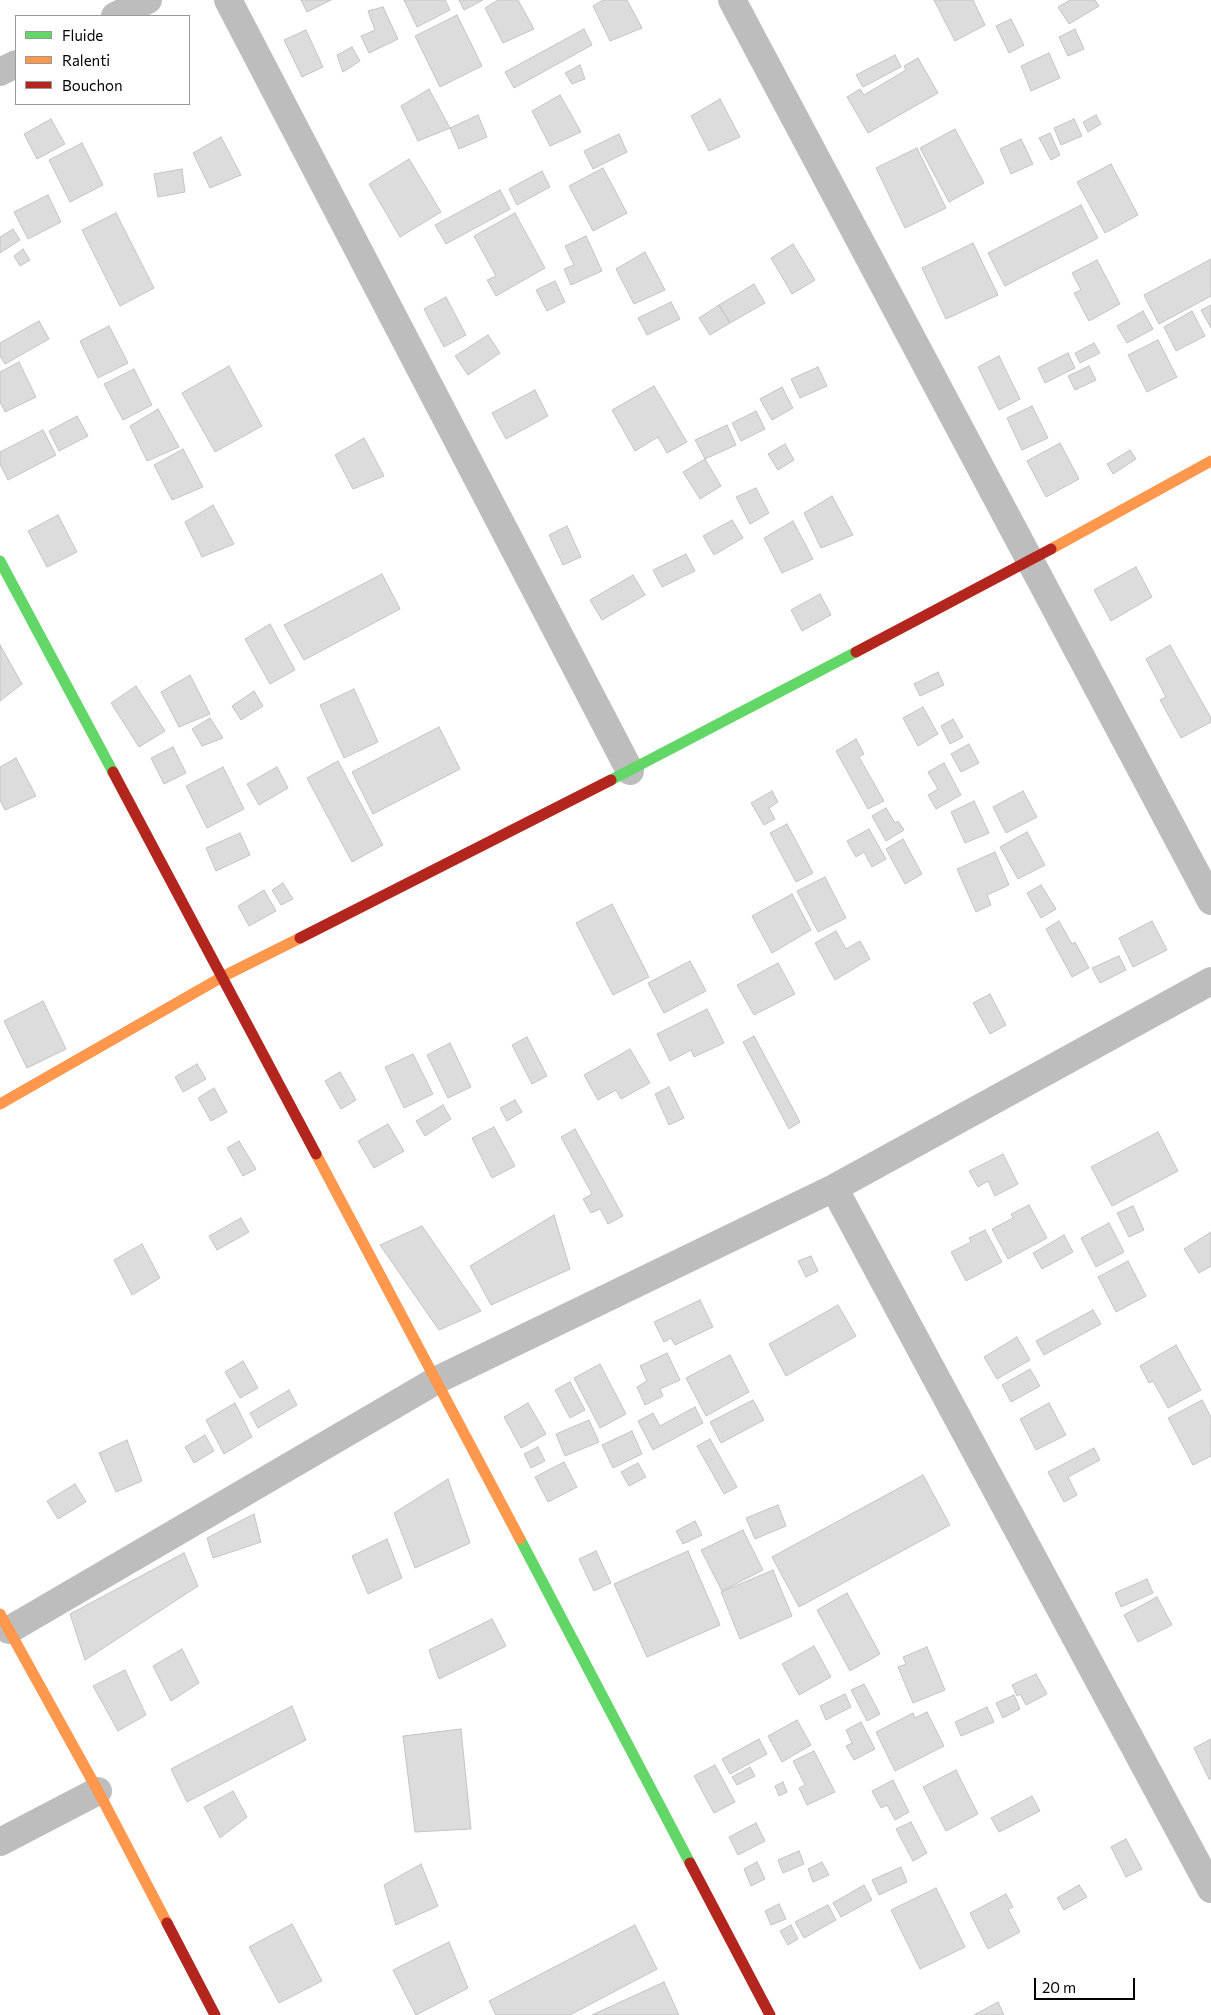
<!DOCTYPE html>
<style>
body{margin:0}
#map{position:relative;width:1211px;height:2015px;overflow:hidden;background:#fff;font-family:Commissioner,sans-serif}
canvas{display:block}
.legend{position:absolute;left:15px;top:15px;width:175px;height:90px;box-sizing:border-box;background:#fff;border:1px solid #999;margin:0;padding:6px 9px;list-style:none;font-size:15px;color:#000}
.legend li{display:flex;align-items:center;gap:10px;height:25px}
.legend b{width:25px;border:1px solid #999}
.scale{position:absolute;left:1034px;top:1978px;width:101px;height:22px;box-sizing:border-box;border:2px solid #000;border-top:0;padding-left:6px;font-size:15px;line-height:18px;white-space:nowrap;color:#000;-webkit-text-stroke:4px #fff;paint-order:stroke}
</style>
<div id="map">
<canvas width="1211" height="2015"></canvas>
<ul class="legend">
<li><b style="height:6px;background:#63d668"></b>Fluide</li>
<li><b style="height:6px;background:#ff974d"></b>Ralenti</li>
<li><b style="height:6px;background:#b3261e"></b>Bouchon</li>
</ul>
<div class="scale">20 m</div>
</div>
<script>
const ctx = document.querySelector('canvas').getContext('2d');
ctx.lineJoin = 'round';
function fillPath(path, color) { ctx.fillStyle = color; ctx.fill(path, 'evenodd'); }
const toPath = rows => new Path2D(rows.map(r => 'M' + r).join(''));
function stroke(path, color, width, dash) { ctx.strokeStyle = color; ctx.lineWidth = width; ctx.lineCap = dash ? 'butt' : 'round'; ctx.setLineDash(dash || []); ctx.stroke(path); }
const building = toPath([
 [301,0,331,0,307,12,301,0],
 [404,0,445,0,450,10,417,27,404,0],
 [459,0,483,0,464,10,459,0],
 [498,0,518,0,534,29,503,43,485,8,498,0],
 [603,0,627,0,642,28,610,41,593,6,603,0],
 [934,0,973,0,985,25,955,41,934,0],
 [1070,0,1095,0,1099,6,1069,24,1058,7,1070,0],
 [383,7,398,39,369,53,361,36,375,30,368,11,383,7],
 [457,15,482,66,440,87,415,36,457,15],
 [1011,19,1024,45,1009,53,996,26,1011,19],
 [584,29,592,45,514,88,505,72,584,29],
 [1075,29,1084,49,1068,56,1059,37,1075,29],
 [306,30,323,67,302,77,284,40,306,30],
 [352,47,360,61,343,72,337,55,352,47],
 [1049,53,1060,78,1031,91,1021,66,1049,53],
 [895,55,901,67,863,87,856,75,895,55],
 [918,58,938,93,868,133,847,97,860,89,864,95,906,70,904,66,918,58],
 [580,65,585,79,572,84,565,73,580,65],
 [429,89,450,128,418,141,401,106,429,89],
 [560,95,581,132,550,146,532,111,560,95],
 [720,99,740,137,709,151,691,116,720,99],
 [478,115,487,137,459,149,450,128,478,115],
 [1096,115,1101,124,1088,132,1083,122,1096,115],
 [51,119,65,144,37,159,24,134,51,119],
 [1074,119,1082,136,1061,145,1054,128,1074,119],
 [955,129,984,183,949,202,920,148,955,129],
 [1050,133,1060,155,1051,160,1039,138,1050,133],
 [619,134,627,152,593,169,584,151,619,134],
 [221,137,241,175,210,188,193,153,221,137],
 [1021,139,1033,164,1011,174,1000,149,1021,139],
 [82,143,103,185,70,202,49,160,82,143],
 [917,148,946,208,905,228,876,168,917,148],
 [409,159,441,212,400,237,369,184,409,159],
 [1111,164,1138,215,1105,233,1077,182,1111,164],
 [603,168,627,213,593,231,569,186,603,168],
 [182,169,185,192,158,197,154,174,182,169],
 [542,171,550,187,517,205,509,189,542,171],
 [500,190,510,209,446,244,435,225,500,190],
 [48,195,61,222,28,239,14,212,48,195],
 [1081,205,1098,238,1005,286,988,253,1081,205],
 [116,213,154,288,120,306,82,230,116,213],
 [515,213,545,268,496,296,487,280,496,276,474,236,515,213],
 [13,229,20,240,0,253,0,237,13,229],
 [586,236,602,271,571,285,564,269,574,265,565,246,586,236],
 [973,243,998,295,946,319,922,268,973,243],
 [793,244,815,280,792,294,771,258,793,244],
 [23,249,30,260,20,266,14,256,23,249],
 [645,252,665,290,634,304,616,269,645,252],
 [1211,259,1211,296,1159,324,1144,295,1211,259],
 [1097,260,1120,304,1089,321,1074,293,1081,290,1072,273,1097,260],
 [555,281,565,302,547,311,536,290,555,281],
 [754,284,765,303,730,323,719,305,754,284],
 [446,297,466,335,444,347,424,309,446,297],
 [671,302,680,319,647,335,638,318,671,302],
 [719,305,730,323,710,335,699,318,719,305],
 [1211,305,1211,328,1201,310,1211,305],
 [1143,311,1153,329,1127,343,1117,326,1143,311],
 [1192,311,1205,336,1176,351,1164,327,1192,311],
 [39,321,49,339,5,364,0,356,0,343,39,321],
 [109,326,128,363,98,378,80,341,109,326],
 [488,335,500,353,468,375,455,356,488,335],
 [1158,340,1177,377,1147,392,1128,355,1158,340],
 [1094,343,1100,353,1080,363,1075,353,1094,343],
 [1068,353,1075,368,1045,383,1038,368,1068,353],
 [999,356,1020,399,999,410,978,367,999,356],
 [19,362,36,397,5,412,0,402,0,372,19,362],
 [229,366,262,426,215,452,182,393,229,366],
 [1089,366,1096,380,1075,390,1068,376,1089,366],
 [818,367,827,386,800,398,791,379,818,367],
 [134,369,152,405,123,420,104,384,134,369],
 [654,386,687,442,667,453,658,437,635,451,612,410,654,386],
 [782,387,793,408,772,420,760,399,782,387],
 [535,390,548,416,506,439,492,413,535,390],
 [1032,406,1048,438,1022,450,1007,418,1032,406],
 [158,409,179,447,147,461,130,426,158,409],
 [756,411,765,429,741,441,732,423,756,411],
 [77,416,88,436,59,451,49,431,77,416],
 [727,425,736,445,705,459,695,440,727,425],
 [43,430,56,455,8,480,0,464,0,452,43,430],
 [364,438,384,476,353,489,335,455,364,438],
 [1060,443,1079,479,1046,497,1027,461,1060,443],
 [785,444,794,460,778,470,768,454,785,444],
 [183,449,203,487,172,500,154,465,183,449],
 [1130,450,1136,459,1113,474,1107,464,1130,450],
 [705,459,721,486,700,499,683,472,705,459],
 [756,488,769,513,750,524,736,497,756,488],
 [832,496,853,535,821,548,804,513,832,496],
 [213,505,234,544,202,557,185,522,213,505],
 [58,515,77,552,47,567,28,531,58,515],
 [732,520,743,538,714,555,703,536,732,520],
 [793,521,813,559,782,573,764,538,793,521],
 [567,526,581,557,563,565,549,535,567,526],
 [686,554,695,571,662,587,653,570,686,554],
 [1136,567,1152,597,1111,621,1094,590,1136,567],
 [382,574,400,609,304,660,284,625,382,574],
 [633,575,645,595,602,620,590,600,633,575],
 [820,594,831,615,802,631,791,610,820,594],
 [270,624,295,670,270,684,245,639,270,624],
 [0,645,22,684,0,701,0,645],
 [1170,645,1211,718,1211,722,1181,738,1160,700,1166,697,1146,659,1170,645],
 [938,672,944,685,920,696,914,684,938,672],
 [190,675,210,714,179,727,161,692,190,675],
 [136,686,165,731,139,747,111,703,136,686],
 [354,689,378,742,344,758,320,705,354,689],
 [254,691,263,706,241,720,232,706,254,691],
 [923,707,938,734,918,746,903,718,923,707],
 [210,718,223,738,202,746,192,729,210,718],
 [953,719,963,737,950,744,941,726,953,719],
 [439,727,460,769,373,814,352,772,439,727],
 [856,739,864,754,859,757,884,801,868,809,836,751,856,739],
 [969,744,979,763,961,772,951,754,969,744],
 [173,747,186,773,164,784,151,758,173,747],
 [16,758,36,796,5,810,0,800,0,767,16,758],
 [338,761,383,845,352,862,307,778,338,761],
 [944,763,961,795,936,809,928,795,938,789,928,772,944,763],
 [223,767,244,809,207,828,186,786,223,767],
 [277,767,288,788,259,805,247,784,277,767],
 [772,791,778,802,769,808,775,819,764,825,751,803,772,791],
 [1023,791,1037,817,1006,833,993,807,1023,791],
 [974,801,989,833,965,843,951,812,974,801],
 [886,808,895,823,898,821,904,830,886,841,872,816,886,808],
 [787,824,813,873,796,882,770,833,787,824],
 [869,829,886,859,872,867,864,852,856,857,847,841,869,829],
 [1027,832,1045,865,1018,879,1000,847,1027,832],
 [240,833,250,855,216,871,206,848,240,833],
 [903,839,922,874,905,884,886,849,903,839],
 [995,852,1009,885,987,895,991,905,976,912,957,869,995,852],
 [825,877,846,918,818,932,797,891,825,877],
 [283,883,293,899,281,905,272,890,283,883],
 [1041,885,1056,909,1041,918,1027,893,1041,885],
 [264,890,276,911,249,926,238,906,264,890],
 [792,894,811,930,772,953,752,916,792,894],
 [612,904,649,977,613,995,576,923,612,904],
 [1059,921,1072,944,1075,942,1089,968,1072,977,1046,929,1059,921],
 [1152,921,1167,950,1133,967,1119,938,1152,921],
 [836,931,846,949,860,941,870,959,835,980,815,943,836,931],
 [1119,956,1126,970,1100,983,1092,968,1119,956],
 [690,961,706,991,664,1013,648,983,690,961],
 [778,963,795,994,754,1015,737,985,778,963],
 [990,994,1006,1025,990,1034,973,1003,990,994],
 [43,1001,66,1049,27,1068,4,1021,43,1001],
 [707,1009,724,1043,694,1057,691,1050,670,1061,657,1034,707,1009],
 [754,1036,800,1122,789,1129,743,1042,754,1036],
 [527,1037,547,1076,532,1084,512,1045,527,1037],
 [450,1043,471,1087,448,1098,427,1055,450,1043],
 [630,1049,650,1083,621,1099,616,1090,598,1100,584,1075,630,1049],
 [413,1054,433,1094,404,1108,385,1067,413,1054],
 [197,1064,206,1079,183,1092,175,1077,197,1064],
 [340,1072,356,1100,341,1109,325,1081,340,1072],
 [669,1087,684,1118,669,1125,655,1094,669,1087],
 [214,1088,227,1112,211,1121,198,1098,214,1088],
 [515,1100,522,1112,507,1121,500,1108,515,1100],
 [443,1105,451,1119,425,1136,416,1121,443,1105],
 [388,1124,404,1151,374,1168,358,1141,388,1124],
 [494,1127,515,1166,492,1178,472,1138,494,1127],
 [575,1129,623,1216,608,1224,600,1209,591,1213,583,1199,592,1194,561,1137,575,1129],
 [1158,1132,1178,1171,1112,1206,1091,1167,1158,1132],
 [239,1141,256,1169,243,1176,227,1148,239,1141],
 [1003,1154,1018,1184,995,1196,988,1181,978,1187,969,1171,1003,1154],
 [1029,1205,1047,1238,1008,1259,992,1229,1013,1218,1011,1214,1029,1205],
 [1133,1206,1144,1230,1129,1237,1117,1213,1133,1206],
 [554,1215,570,1269,491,1305,470,1266,554,1215],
 [241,1218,249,1232,217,1250,209,1236,241,1218],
 [1109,1223,1124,1252,1096,1267,1081,1238,1109,1223],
 [422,1226,481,1311,439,1330,380,1245,422,1226],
 [985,1230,1002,1262,966,1281,951,1252,971,1242,969,1238,985,1230],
 [1211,1232,1211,1266,1199,1273,1184,1249,1211,1232],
 [1064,1235,1073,1252,1042,1269,1033,1253,1064,1235],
 [142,1244,160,1278,132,1295,114,1260,142,1244],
 [811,1256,818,1271,806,1277,798,1261,811,1256],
 [1128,1261,1146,1296,1116,1312,1098,1277,1128,1261],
 [700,1300,713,1327,675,1345,671,1338,664,1342,654,1322,700,1300],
 [838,1305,856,1336,786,1376,769,1344,838,1305],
 [1093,1310,1101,1324,1044,1355,1036,1341,1093,1310],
 [1017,1337,1030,1360,997,1379,984,1357,1017,1337],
 [1176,1345,1201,1390,1168,1408,1153,1381,1149,1383,1140,1366,1176,1345],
 [667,1353,680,1380,660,1389,663,1396,645,1405,637,1387,647,1381,640,1366,667,1353],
 [730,1355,749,1392,706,1416,686,1378,730,1355],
 [243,1361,258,1388,240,1398,225,1372,243,1361],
 [600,1364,626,1414,600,1428,574,1378,600,1364],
 [1030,1369,1040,1386,1011,1402,1002,1385,1030,1369],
 [570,1382,585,1410,570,1418,555,1390,570,1382],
 [289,1390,297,1405,258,1428,250,1413,289,1390],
 [753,1400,764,1420,721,1443,710,1422,753,1400],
 [1202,1400,1211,1417,1211,1456,1193,1465,1168,1418,1202,1400],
 [235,1403,252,1437,224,1454,206,1420,235,1403],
 [528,1403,546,1434,521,1448,504,1417,528,1403],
 [1049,1403,1066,1435,1036,1450,1020,1419,1049,1403],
 [695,1407,703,1423,653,1450,638,1421,653,1413,660,1426,695,1407],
 [589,1420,599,1442,565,1456,556,1434,589,1420],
 [632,1431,642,1454,613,1468,602,1445,632,1431],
 [205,1435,214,1451,194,1463,185,1447,205,1435],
 [710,1439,737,1487,724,1494,697,1446,710,1439],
 [127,1440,142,1481,116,1492,99,1453,127,1440],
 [538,1447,545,1461,531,1468,524,1454,538,1447],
 [1094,1448,1100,1460,1068,1477,1077,1495,1064,1502,1048,1472,1094,1448],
 [564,1462,577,1487,548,1502,535,1477,564,1462],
 [638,1463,646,1477,629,1486,621,1472,638,1463],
 [923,1475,950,1525,799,1607,772,1557,923,1475],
 [448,1479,470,1543,415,1568,394,1513,448,1479],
 [75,1484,86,1502,58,1519,47,1501,75,1484],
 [778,1505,786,1526,755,1539,746,1518,778,1505],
 [254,1514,261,1542,213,1558,207,1538,254,1514],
 [695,1521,702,1535,683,1544,676,1531,695,1521],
 [743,1530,763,1570,722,1591,701,1550,743,1530],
 [387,1539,402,1578,368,1594,352,1556,387,1539],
 [596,1551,611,1583,594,1591,579,1559,596,1551],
 [688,1551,720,1625,647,1657,614,1584,688,1551],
 [184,1553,198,1586,85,1660,70,1614,184,1553],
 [773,1570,792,1616,740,1639,721,1592,773,1570],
 [1147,1579,1153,1593,1121,1607,1115,1593,1147,1579],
 [847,1593,880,1654,850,1671,817,1610,847,1593],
 [1157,1597,1172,1625,1138,1642,1124,1615,1157,1597],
 [492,1619,506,1646,439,1679,429,1650,492,1619],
 [814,1646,831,1677,799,1695,782,1664,814,1646],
 [927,1647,945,1690,913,1703,898,1667,906,1664,903,1657,927,1647],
 [182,1649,199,1683,171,1701,153,1666,182,1649],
 [125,1670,146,1715,118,1731,93,1686,125,1670],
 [1036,1674,1047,1694,1026,1705,1020,1694,1017,1696,1012,1685,1036,1674],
 [864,1684,880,1714,867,1721,851,1690,864,1684],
 [845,1694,851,1707,826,1720,820,1706,845,1694],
 [1014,1695,1020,1709,1003,1718,996,1703,1014,1695],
 [292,1706,306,1740,187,1802,171,1769,292,1706],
 [987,1707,994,1722,961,1736,955,1722,987,1707],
 [927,1712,944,1746,895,1771,876,1732,913,1713,915,1718,927,1712],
 [797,1720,811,1745,782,1762,768,1736,797,1720],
 [861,1722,875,1749,854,1760,846,1746,852,1743,846,1730,861,1722],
 [461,1729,471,1829,415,1832,403,1736,461,1729],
 [759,1739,767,1754,730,1774,722,1759,759,1739],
 [1211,1739,1211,1779,1209,1779,1194,1748,1211,1739],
 [814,1751,835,1792,807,1805,799,1788,805,1785,793,1761,814,1751],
 [715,1765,735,1802,714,1813,694,1776,715,1765],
 [750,1767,755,1776,737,1785,732,1777,750,1767],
 [956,1770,978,1814,946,1831,923,1787,956,1770],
 [893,1780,909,1812,895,1820,887,1805,881,1808,872,1791,893,1780],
 [783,1782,787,1792,779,1796,775,1786,783,1782],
 [233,1791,247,1817,220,1838,204,1807,233,1791],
 [1032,1796,1040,1811,999,1832,991,1818,1032,1796],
 [911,1822,927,1853,913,1861,896,1829,911,1822],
 [756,1823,765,1841,738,1855,729,1837,756,1823],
 [1126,1839,1142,1869,1126,1877,1111,1847,1126,1839],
 [799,1851,804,1864,783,1873,778,1860,799,1851],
 [757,1862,765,1879,751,1886,744,1869,757,1862],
 [822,1862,829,1875,813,1882,808,1869,822,1862],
 [421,1864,438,1906,396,1925,384,1885,421,1864],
 [901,1867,907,1882,879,1895,872,1880,901,1867],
 [864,1885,872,1900,841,1917,833,1903,864,1885],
 [1079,1885,1087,1897,1064,1910,1057,1898,1079,1885],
 [936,1888,965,1947,920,1969,891,1910,936,1888],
 [1006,1894,1013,1907,1008,1909,1020,1932,988,1949,970,1913,1006,1894],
 [779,1904,786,1919,771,1925,765,1911,779,1904],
 [828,1905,836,1920,804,1938,795,1922,828,1905],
 [292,1924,322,1981,279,2003,249,1947,292,1924],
 [635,1925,657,1969,570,2015,496,2015,489,2001,635,1925],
 [791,1925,798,1939,788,1945,780,1931,791,1925],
 [449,1942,468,1988,416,2015,393,1970,449,1942],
 [664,1982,679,2015,592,2015,664,1982],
 [998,2002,1004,2015,974,2015,998,2002]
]);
const street = toPath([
 [228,0,630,771],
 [732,0,1211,901],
 [115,16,148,0],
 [0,72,16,64],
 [834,1188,1211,1889],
 [9,1630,437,1380,834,1188,1211,981],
 [0,1842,98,1791]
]);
const fast = toPath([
 [0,561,113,772],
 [611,780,856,652],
 [520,1539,690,1863]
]);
const slow = toPath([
 [1051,549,1211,461],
 [0,1104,222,977,300,938],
 [316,1154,520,1539],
 [0,1614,98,1791,167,1923]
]);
const jam = toPath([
 [856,652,1051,549],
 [113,772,316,1154],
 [300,938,611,780],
 [690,1863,770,2015],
 [167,1923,215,2015]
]);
fillPath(building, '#dcdcdc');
stroke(building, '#c4c4c4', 1);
stroke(street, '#bdbdbd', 28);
stroke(fast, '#63d668', 11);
stroke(slow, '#ff974d', 11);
stroke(jam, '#b3261e', 11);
</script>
